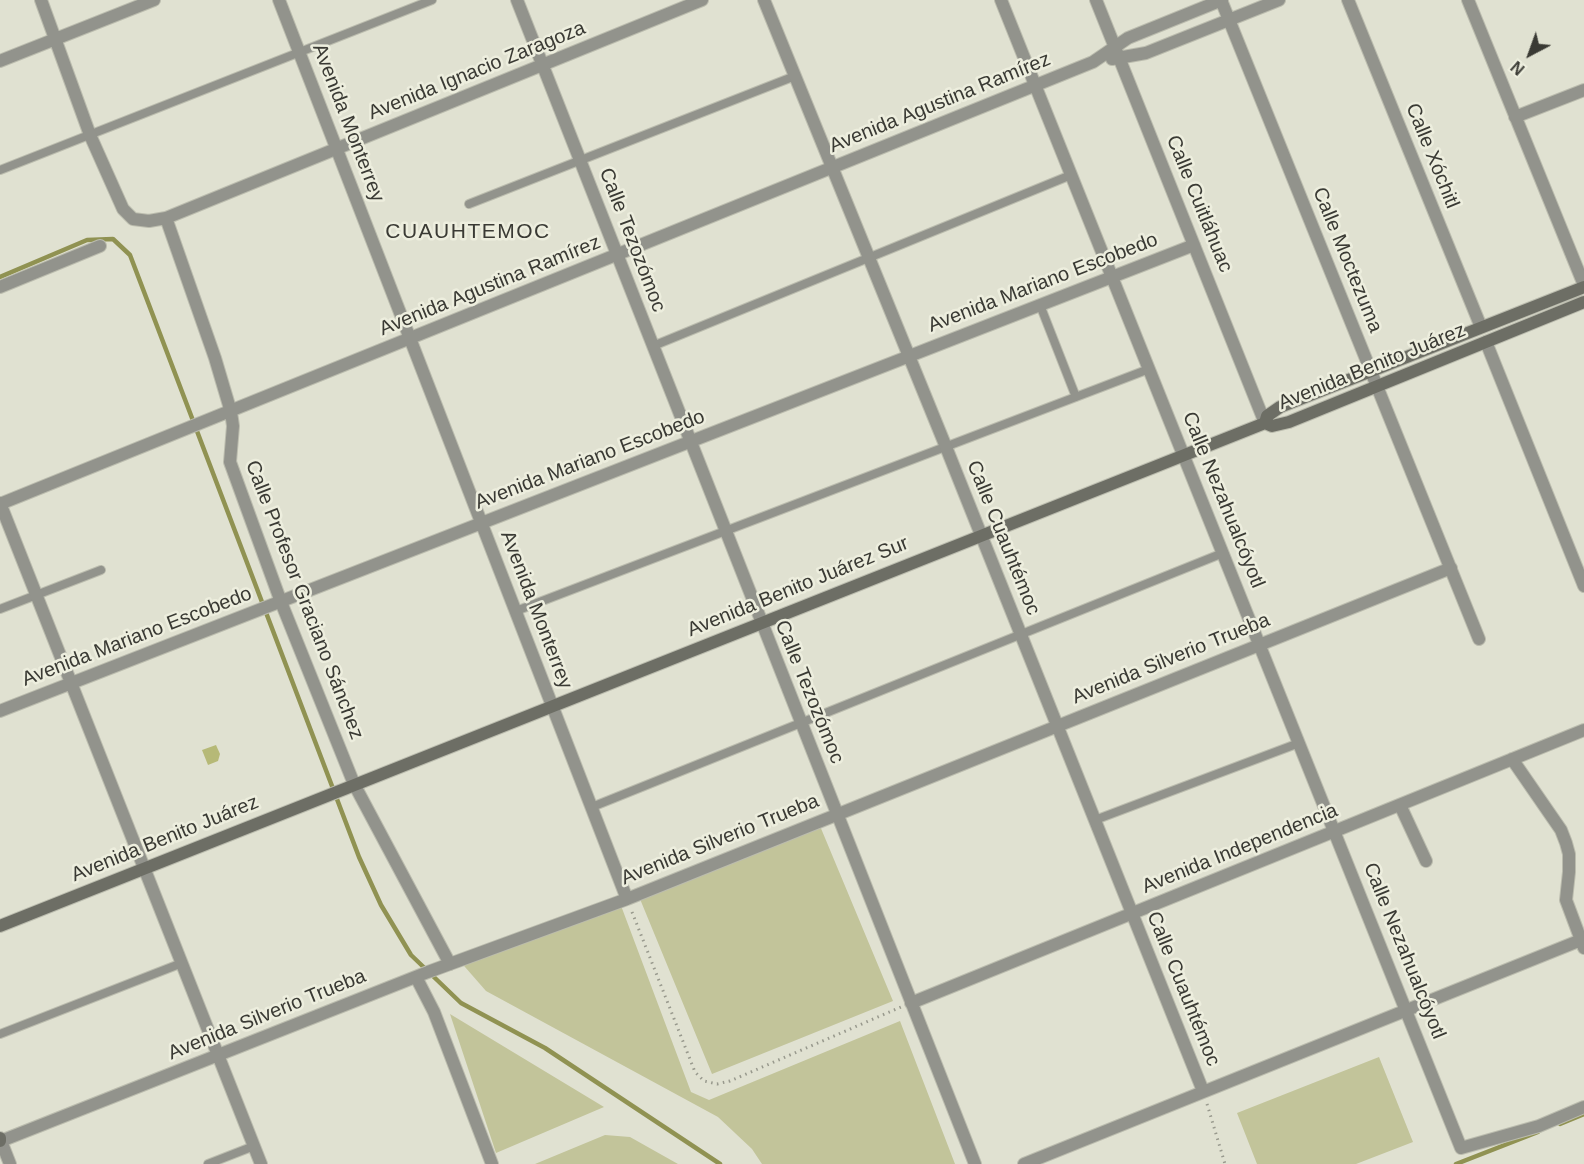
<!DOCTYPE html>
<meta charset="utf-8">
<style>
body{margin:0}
#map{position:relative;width:1584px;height:1164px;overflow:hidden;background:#e0e1d1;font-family:Helvetica,sans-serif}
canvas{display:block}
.north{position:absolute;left:1500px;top:24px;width:60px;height:60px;-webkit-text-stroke:4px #edeede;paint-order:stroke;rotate:221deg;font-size:16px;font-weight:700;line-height:24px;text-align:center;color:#3a3a34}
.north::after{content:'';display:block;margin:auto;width:21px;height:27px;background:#3a3a34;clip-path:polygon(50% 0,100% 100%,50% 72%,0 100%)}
</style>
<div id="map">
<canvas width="1584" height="1164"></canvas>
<div class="north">N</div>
</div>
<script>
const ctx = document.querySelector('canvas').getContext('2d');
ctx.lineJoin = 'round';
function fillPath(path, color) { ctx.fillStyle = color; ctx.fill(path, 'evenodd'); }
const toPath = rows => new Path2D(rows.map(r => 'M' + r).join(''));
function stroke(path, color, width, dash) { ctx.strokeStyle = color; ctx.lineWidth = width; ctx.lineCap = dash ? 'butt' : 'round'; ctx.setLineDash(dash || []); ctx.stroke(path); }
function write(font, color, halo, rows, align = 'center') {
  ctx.font = font + ' Helvetica,sans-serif'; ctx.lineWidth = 5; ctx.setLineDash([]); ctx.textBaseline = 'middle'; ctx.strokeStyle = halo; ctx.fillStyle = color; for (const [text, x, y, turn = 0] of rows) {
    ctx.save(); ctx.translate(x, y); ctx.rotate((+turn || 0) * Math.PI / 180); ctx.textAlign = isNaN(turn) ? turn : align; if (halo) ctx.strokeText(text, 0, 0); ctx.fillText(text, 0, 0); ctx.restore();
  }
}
const green = toPath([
 [820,826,893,1001,712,1074,640,899],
 [620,903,691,1092,709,1100,900,1021,955,1164,762,1164,752,1149,718,1117,486,991,458,959],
 [450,1014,604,1107,496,1153],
 [1379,1057,1413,1142,1356,1164,1257,1164,1237,1113],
 [605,1135,630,1137,678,1164,535,1164]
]);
const stream = toPath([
 [0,277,87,240,113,239,130,255,359,857,381,905,411,955,461,1003,545,1048,720,1164],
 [1560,1124,1584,1114],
 [1456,1164,1538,1132]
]);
const building = toPath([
 [216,745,220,754,218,761,208,765,202,750]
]);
const path = toPath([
 [632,912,695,1072,704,1081,717,1084,730,1081,901,1007],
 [1207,1104,1225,1164]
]);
const lane = toPath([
 [0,170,432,0],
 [469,204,795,76],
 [1040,305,1076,397],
 [653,346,1071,175],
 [0,609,101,570],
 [516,611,1149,369],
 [592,807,1223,553],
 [1095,820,1299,743],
 [0,1034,182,963],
 [208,1164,254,1146]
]);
const street = toPath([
 [41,0,90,135,123,209,133,219,149,221,166,218,215,358,231,412,233,426,230,462,281,602,354,784,450,964],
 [279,0,627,899],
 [517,0,975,1164],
 [764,0,946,447,1203,1091],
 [1001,0,1461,1148,1539,1126,1584,1107],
 [1096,0,1265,423],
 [1221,0,1479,639],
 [1348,0,1481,327],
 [1468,0,1584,285],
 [1112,59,1146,53,1279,0],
 [0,61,154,0],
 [1515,117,1584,90],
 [166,218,702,0],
 [0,287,100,246],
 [1486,342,1584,586],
 [0,503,261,1164],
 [0,504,1093,62,1128,38,1222,0],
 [0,711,1194,245],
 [1512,759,1561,830,1566,843,1569,854,1569,872,1566,900,1584,948],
 [1400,805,1426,861],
 [416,977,434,1012,492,1164],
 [911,1003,1584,730],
 [10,1164,1,1141,428,972,627,899,1451,568],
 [1024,1164,1581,940]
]);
const secondary = toPath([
 [1265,423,1267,416,1280,407,1584,287],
 [1265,423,1272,426,1289,422,1584,302],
 [0,926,1265,423],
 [0,1138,0,1141]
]);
const streetNames = [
 ["Avenida Ignacio Zaragoza",477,71,-22],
 ["Avenida Agustina Ramírez",940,103,-22],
 ["Avenida Monterrey",348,123,69],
 ["Calle Xóchitl",1432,156,68],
 ["Calle Cuitláhuac",1199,204,68],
 ["Calle Tezozómoc",632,240,69],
 ["Calle Moctezuma",1347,260,68],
 ["Avenida Mariano Escobedo",1043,283,-21],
 ["Avenida Agustina Ramírez",490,286,-22],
 ["Avenida Benito Juárez",1372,367,-22],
 ["Avenida Mariano Escobedo",590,460,-21],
 ["Calle Nezahualcóyotl",1223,500,68],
 ["Calle Cuauhtémoc",1003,538,68],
 ["Avenida Benito Juárez Sur",798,587,-22],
 ["Calle Profesor Graciano Sánchez",304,600,69],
 ["Avenida Monterrey",536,610,69],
 ["Avenida Mariano Escobedo",137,637,-21],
 ["Avenida Silverio Trueba",1171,659,-22],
 ["Calle Tezozómoc",809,692,68],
 ["Avenida Benito Juárez",165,839,-22],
 ["Avenida Silverio Trueba",720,840,-22],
 ["Avenida Independencia",1240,849,-22],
 ["Calle Nezahualcóyotl",1404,951,68],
 ["Calle Cuauhtémoc",1183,989,68],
 ["Avenida Silverio Trueba",267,1015,-22]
];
const neighbourhoodNames = [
 ["CUAUHTEMOC",468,232]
];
fillPath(green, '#c2c49a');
stroke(stream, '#909252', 4.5);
fillPath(building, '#b6b977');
stroke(lane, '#bbbcae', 10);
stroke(street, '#bbbcae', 14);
stroke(secondary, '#bbbcae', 14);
stroke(path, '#98998d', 3, [1.5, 4.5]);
stroke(lane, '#92938c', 8);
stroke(street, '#92938c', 12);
stroke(secondary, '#6d6e65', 12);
write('20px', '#3a3a34', '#edeede', streetNames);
ctx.letterSpacing = '1.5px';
write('21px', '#3a3a34', '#edeede', neighbourhoodNames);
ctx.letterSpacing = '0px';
</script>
